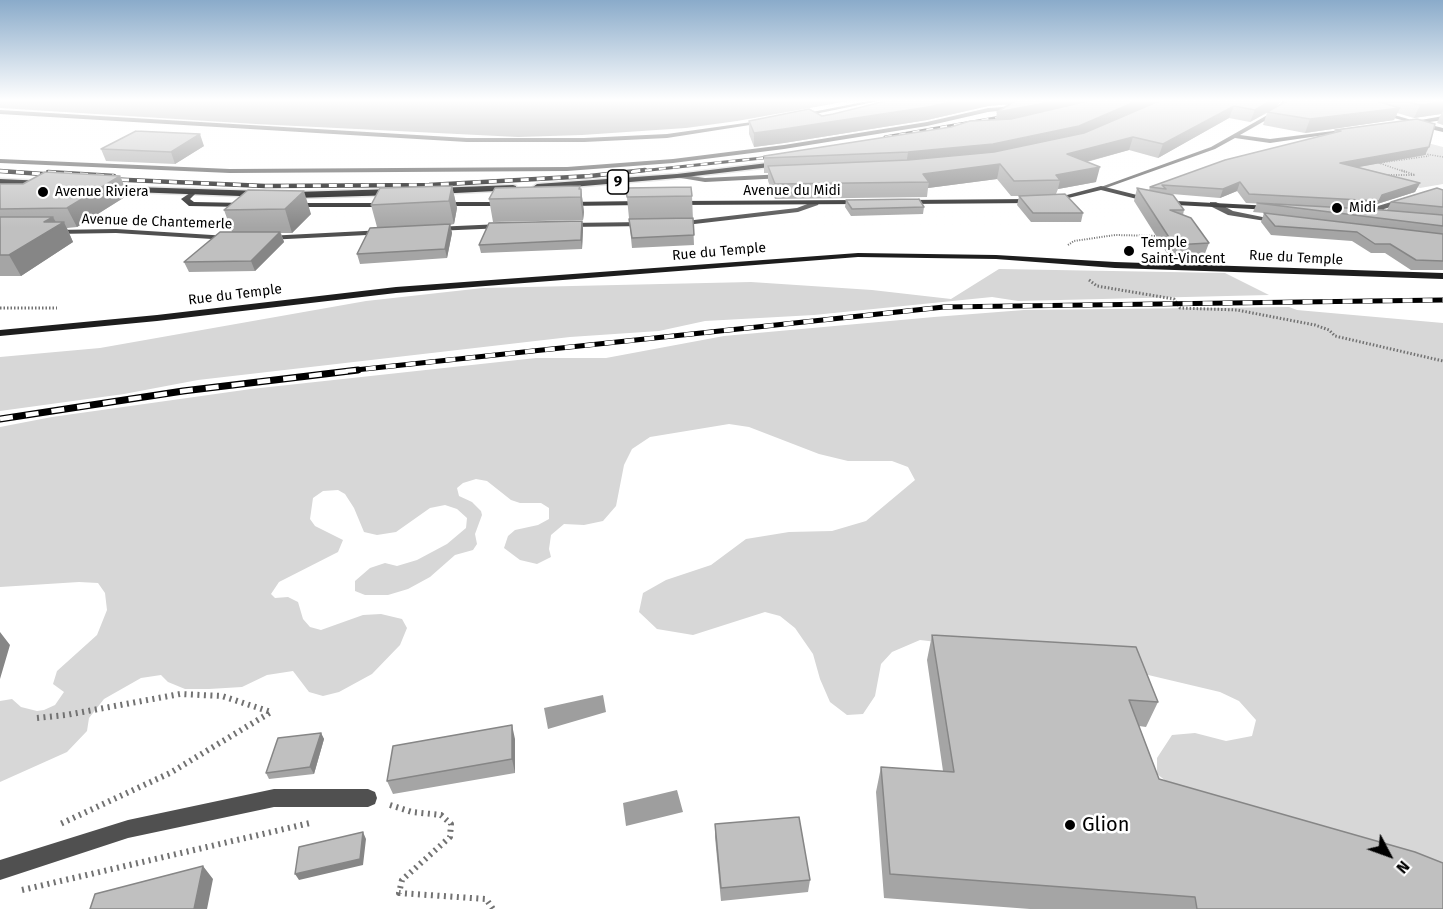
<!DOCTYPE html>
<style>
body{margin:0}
#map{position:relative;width:1443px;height:909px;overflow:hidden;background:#fff;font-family:"Fira Sans",sans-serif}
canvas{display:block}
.north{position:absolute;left:1359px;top:825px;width:60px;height:60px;-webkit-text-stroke:4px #fff;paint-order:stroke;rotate:131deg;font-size:16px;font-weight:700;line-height:24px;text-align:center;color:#000}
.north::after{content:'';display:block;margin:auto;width:21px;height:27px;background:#000;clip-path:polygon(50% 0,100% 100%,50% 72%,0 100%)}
</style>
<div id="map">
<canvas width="1443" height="909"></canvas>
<div class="north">N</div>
</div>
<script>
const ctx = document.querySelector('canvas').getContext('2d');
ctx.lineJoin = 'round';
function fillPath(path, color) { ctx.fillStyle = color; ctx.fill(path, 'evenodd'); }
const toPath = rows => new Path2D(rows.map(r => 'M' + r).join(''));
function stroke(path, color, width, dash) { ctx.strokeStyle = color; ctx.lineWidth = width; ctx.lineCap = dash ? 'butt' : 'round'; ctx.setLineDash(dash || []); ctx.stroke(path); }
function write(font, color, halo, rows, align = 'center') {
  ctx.font = font + ' "Fira Sans",sans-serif'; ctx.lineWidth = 5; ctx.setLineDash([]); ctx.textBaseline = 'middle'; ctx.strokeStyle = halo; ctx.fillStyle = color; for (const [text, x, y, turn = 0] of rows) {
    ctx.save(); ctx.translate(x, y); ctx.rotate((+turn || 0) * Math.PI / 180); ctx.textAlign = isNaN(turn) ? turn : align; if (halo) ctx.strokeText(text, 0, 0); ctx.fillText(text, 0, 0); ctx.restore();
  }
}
const green = toPath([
 [1381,131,1443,147,1443,184,1420,188,1294,147],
 [999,269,1225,273,1269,295,1018,301,992,297,814,315,705,321,659,331,570,337,198,380,124,394,0,411,0,357,100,348,366,301,483,288,751,282,872,290,951,299],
 [1289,307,1297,310,1443,323,1443,885,1176,789,1157,774,1157,758,1172,735,1195,733,1226,741,1252,736,1256,720,1239,701,1220,692,1106,665,1030,653,920,640,892,652,881,664,875,696,863,714,847,715,830,702,820,679,813,654,795,628,780,616,765,612,693,635,657,629,639,612,643,593,666,580,711,565,746,539,789,532,832,531,866,521,915,480,908,467,892,461,848,461,819,454,749,427,729,424,650,437,632,449,624,465,616,506,603,521,584,525,564,524,551,535,549,549,551,557,537,564,520,560,504,548,508,536,515,530,538,525,549,519,549,508,541,503,520,503,511,500,487,481,476,479,463,483,457,488,459,496,472,502,481,511,482,515,475,534,477,544,473,550,455,555,430,577,408,589,388,595,365,595,355,591,355,581,370,568,385,563,397,566,417,560,447,544,466,528,467,518,457,509,445,505,430,508,396,532,377,535,364,532,354,508,345,494,338,490,323,491,313,498,310,519,315,526,343,540,338,552,279,582,271,594,275,598,288,597,298,602,303,619,310,627,321,630,363,615,381,614,402,619,407,628,400,645,372,674,339,692,323,696,309,692,293,671,267,675,242,687,209,689,185,689,168,682,161,675,141,678,104,699,89,718,87,731,67,752,0,782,0,701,12,699,21,707,37,711,44,710,55,705,64,692,53,684,57,671,97,635,107,610,105,593,98,583,79,582,0,587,0,427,52,417,251,389,536,358,606,358,724,336,934,317,1024,310]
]);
const water = toPath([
 [0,101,849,101,737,121,686,128,582,135,518,137,256,124,0,108],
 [603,695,606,712,548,729,544,708],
 [677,790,683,812,626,826,623,803]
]);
const pathFar3 = toPath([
 [1420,153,1443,157],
 [1405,172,1379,163,1429,156]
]);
const pathFar2 = toPath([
 [1386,175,1415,175,1401,170],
 [1068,245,1074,241,1115,235,1160,236]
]);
const pathFar1 = toPath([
 [1089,280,1097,286,1174,299,1180,308,1237,310,1315,325,1329,330,1335,336,1443,361],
 [0,308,57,308]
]);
const path = toPath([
 [37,718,66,715,180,694,222,696,271,712,170,773,58,825],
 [390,805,412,812,441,815,451,824,450,837,402,880,399,893,486,899,493,909],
 [22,890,310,823]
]);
const lane = toPath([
 [274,789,368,789,375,792,377,798,375,804,368,807,274,807,128,838,0,880,0,860,128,820,274,789]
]);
const street = toPath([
 [868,101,879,101,800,117,797,115,868,101],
 [1282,101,1288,101,1282,111,1240,135,1270,139,1349,129,1352,131,1270,143,1235,138,1215,149,1103,189,1098,188,1211,147,1278,109,1282,101],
 [1016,106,1018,109,988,112,927,126,784,149,673,163,567,171,230,173,0,163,0,159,230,169,567,167,673,159,784,145,927,122,988,108,1016,106],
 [0,110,467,138,584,138,667,134,766,120,769,122,667,138,584,142,467,142,0,114,0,110],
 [1381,111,1415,121,1443,116,1443,120,1423,123,1443,128,1443,132,1409,124,1409,122,1379,114,1381,111],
 [677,174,705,178,784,174,787,176,784,178,705,182,675,177,675,175,677,174],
 [1404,198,1407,198,1407,202,1384,209,1382,216,1375,214,1378,206,1404,198],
 [815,201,819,203,818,205,798,212,677,226,673,224,677,222,797,208,815,201],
 [1210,202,1216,202,1233,211,1282,221,1278,223,1228,215,1210,206,1210,202],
 [645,222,648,222,648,226,566,227,562,225,566,223,645,222],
 [501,224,505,226,504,228,435,231,431,229,435,227,501,224],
 [116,229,228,236,232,238,228,240,116,233,54,234,50,232,54,230,116,229],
 [384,230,388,232,387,234,267,240,263,238,267,236,384,230]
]);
const secondary = toPath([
 [1101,186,1157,200,1271,206,1275,208,1271,210,1157,204,1101,190,1052,202,1048,200,1101,186],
 [193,191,196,193,190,199,194,202,246,203,250,205,246,207,189,206,181,199,193,191],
 [1032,199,1036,201,1035,203,905,204,901,202,905,200,1032,199],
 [861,200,864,200,864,204,677,205,673,203,677,201,861,200],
 [642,201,646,203,645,205,566,206,562,204,566,202,642,201],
 [437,202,507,202,511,204,507,206,440,206,436,204,437,202],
 [290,203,387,203,391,205,387,207,290,207,290,203],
 [858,253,996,255,1115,262,1443,273,1443,279,1115,268,996,259,858,257,396,293,157,321,0,336,0,330,157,315,396,287,858,253]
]);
const primary = toPath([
 [784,161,788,163,787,165,677,178,537,190,533,187,537,184,677,174,784,161],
 [0,179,45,181,49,184,45,187,0,185,0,179],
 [513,185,516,186,516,190,435,194,431,191,435,188,513,185],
 [102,186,294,192,396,189,400,192,396,195,294,198,105,191,101,188,102,186]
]);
const railFar3 = toPath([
 [885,137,1012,115],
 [0,171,10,172],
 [631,172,781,156]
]);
const railFar2 = toPath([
 [0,171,57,175],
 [48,172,114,176],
 [105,179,265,186,429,185,590,176,645,170]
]);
const railFar1 = toPath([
 [346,371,944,307,1443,300]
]);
const rail = toPath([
 [0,419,183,391,358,370]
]);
const wall = toPath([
 [886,101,1281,101,1277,106,1287,101,1443,101,1443,125,1437,123,1441,114,1414,118,1397,113,1394,120,1305,133,1263,125,1267,113,1250,122,1229,118,1158,158,1129,150,1087,162,1096,182,1058,189,1056,194,1083,213,1081,222,1031,222,1017,205,1019,196,1011,196,997,179,928,188,927,197,775,199,768,181,768,173,764,173,764,156,996,120,1010,104,988,106,927,120,784,143,754,147,749,134,749,121,822,116,833,114],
 [1335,130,1425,155,1358,167,1420,183,1415,192,1377,204,1374,209,1387,210,1391,202,1443,190,1443,270,1411,270,1385,253,1371,253,1352,241,1271,235,1261,222,1264,213,1253,212,1257,203,1316,206,1246,203,1237,191,1220,198,1172,194,1184,210,1183,215,1209,243,1204,256,1170,258,1134,201,1137,188,1149,190,1150,187,1334,133],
 [204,146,175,164,106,161,101,149],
 [120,176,128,195,77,227,67,228,73,242,21,276,0,276,0,184,23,184],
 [452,186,457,208,454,224,450,225,452,233,447,258,360,264,357,254,377,227,371,205],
 [580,186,580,189,581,189,584,212,583,220,493,222,489,199],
 [626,188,692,196,694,245,632,248],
 [248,190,311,214,292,233,281,233,284,242,255,271,189,272,184,262,232,232,224,210],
 [846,200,924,207,923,214,851,216,845,207],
 [582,221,583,229,582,249,481,253,479,245],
 [932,635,1158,702,1146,727,1139,726,1159,779,1443,909,1030,909,884,898,876,792,881,767,943,771,927,660],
 [321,733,324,739,314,774,269,779,266,773],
 [515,739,515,773,393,794,387,781],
 [715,824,810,880,808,892,721,901,715,837]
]);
const shadedWall = toPath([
 [957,101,1017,101,1012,104,988,106,927,120,784,143,754,147,754,133],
 [1056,101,1092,101,995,125,997,112],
 [1137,101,1167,101,1075,140,906,166,908,152],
 [1270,101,1281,101,1276,107,1250,122,1255,110],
 [1443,102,1443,111,1441,114,1414,118,1420,105],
 [1234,106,1229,118,1158,158,1163,144],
 [1400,108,1394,120,1305,133,1310,119],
 [200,134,204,146,175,164,171,152],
 [1133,137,1129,150,1063,168,1067,154],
 [1429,147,1425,155,1337,171,1340,163],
 [1000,164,997,179,928,188,929,182,923,174],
 [1100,167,1096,182,1058,189,1060,180,1056,175],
 [120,176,128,195,77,227,67,208],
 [1240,182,1237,191,1220,198,1223,189],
 [1420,183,1415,192,1377,204,1374,209,1382,195],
 [452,186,457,208,454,224,449,201],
 [580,186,581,195,581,189,584,212,583,220,579,189],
 [304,191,311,214,292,233,285,209],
 [53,217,58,226,64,222,73,242,21,276,9,255,44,222],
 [582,221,583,229,582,249,581,240],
 [450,224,452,233,447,258,445,249],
 [280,232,284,242,255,271,251,261],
 [0,632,10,645,0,679],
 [512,725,515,739,515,773,512,759],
 [321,733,324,739,314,774,310,767],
 [363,832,366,839,363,865,299,880,295,874],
 [203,866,213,879,207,909,194,909]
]);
const building = toPath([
 [886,101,957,101,928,107,784,129,754,133,749,121,809,109,822,116,833,114,886,101],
 [1015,101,1056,101,997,112,1015,101],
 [1088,101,1137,101,1079,126,993,144,908,152,765,158,764,156,951,127,970,121,1011,119,1088,101],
 [1159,101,1270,101,1255,110,1234,106,1163,144,1133,137,1067,154,1100,167,1056,175,1060,180,1014,181,1000,164,923,174,929,182,775,184,768,166,908,160,994,152,1084,133,1159,101],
 [1287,101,1376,101,1400,108,1310,119,1267,112,1287,101],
 [1404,101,1443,101,1443,102,1420,105,1404,101],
 [1417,119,1435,124,1429,147,1340,163,1420,183,1382,195,1379,201,1249,194,1240,182,1223,189,1162,185,1166,189,1150,187,1225,160,1341,131,1335,130,1417,119],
 [136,131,200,134,171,152,101,149,136,131],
 [45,172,120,176,67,208,0,209,0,184,23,184,45,172],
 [452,186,449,201,371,205,380,188,452,186],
 [580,186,579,189,581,189,581,197,489,199,495,188,580,186],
 [691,187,692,196,627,197,626,188,691,187],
 [1137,188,1173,195,1184,210,1170,210,1191,218,1209,243,1174,245,1137,188],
 [1437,188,1443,190,1443,207,1391,202,1437,188],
 [248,190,304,191,285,209,224,210,248,190],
 [1065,194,1083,213,1033,213,1019,196,1065,194],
 [919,199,924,207,852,209,846,200,919,199],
 [1257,203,1383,210,1443,215,1443,226,1257,203],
 [1264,213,1443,234,1443,261,1416,260,1390,244,1375,244,1357,232,1275,226,1264,213],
 [0,217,53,217,44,222,64,222,9,255,0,255,0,217],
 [693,218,694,235,632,238,629,219,693,218],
 [582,221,581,240,479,245,489,223,582,221],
 [450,224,445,249,357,254,370,228,450,224],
 [220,232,280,232,251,261,184,262,220,232],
 [932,635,1136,647,1158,702,1129,700,1159,779,1415,852,1443,863,1443,909,1197,909,1195,897,890,874,881,767,954,772,932,635],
 [512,725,512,759,387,781,393,746,512,725],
 [321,733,310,767,266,773,278,738,321,733],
 [799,817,810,880,721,888,715,824,799,817],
 [363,832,360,859,295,874,299,847,363,832],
 [203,866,194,909,90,909,95,894,203,866]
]);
const markers = [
 [43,192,6,"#000"],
 [1337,208,6,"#000"],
 [1129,251,6,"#000"],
 [1070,825,6,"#000"]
];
const farStreetnames = [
 ["Avenue du Midi",792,191],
 ["Avenue de Chantemerle",157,222,2],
 ["Rue du Temple",719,252,-5],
 ["Rue du Temple",1296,258,3],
 ["Rue du Temple",235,295,-7]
];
const farPoinames = [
 ["Avenue Riviera",55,192],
 ["Midi",1349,208],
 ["Temple",1141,243],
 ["Saint-Vincent",1141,259]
];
const shields = [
 [618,182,21]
];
const shieldNames = [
 ["9",618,182]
];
const nearPoinames = [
 ["Glion",1082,825]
];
fillPath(green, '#d7d7d7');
fillPath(water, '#9e9e9e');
stroke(primary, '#dbdbdb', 3);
stroke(pathFar3, '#727272', 1.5, [1, 1.5]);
stroke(pathFar2, '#727272', 2, [1, 1.5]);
stroke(pathFar1, '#727272', 3, [1.5, 2]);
stroke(path, '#727272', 6, [2, 4.5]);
fillPath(lane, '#505050');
fillPath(street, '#505050');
fillPath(secondary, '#1d1d1d');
fillPath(primary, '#000');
stroke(railFar3, '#000', 3);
stroke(railFar2, '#000', 4.5);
stroke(railFar1, '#000', 5);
stroke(rail, '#000', 7);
stroke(railFar3, '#fff', 2, [7]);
stroke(railFar2, '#fff', 3, [8]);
stroke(railFar1, '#fff', 4, [10]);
stroke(rail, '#fff', 4.5, [13]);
fillPath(wall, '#a5a5a5');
fillPath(shadedWall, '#868686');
fillPath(building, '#c0c0c0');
stroke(building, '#868686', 1.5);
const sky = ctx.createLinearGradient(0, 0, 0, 228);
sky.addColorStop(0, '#8aabca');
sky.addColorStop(0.44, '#fff');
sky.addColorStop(1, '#ffffff00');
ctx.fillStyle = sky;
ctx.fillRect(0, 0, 1443, 228);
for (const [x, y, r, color] of markers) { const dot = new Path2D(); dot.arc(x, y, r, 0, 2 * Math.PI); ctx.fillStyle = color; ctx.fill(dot); stroke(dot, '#fff', 2); }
write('14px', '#000', '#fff', farStreetnames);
write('14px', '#000', '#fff', farPoinames, 'left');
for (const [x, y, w] of shields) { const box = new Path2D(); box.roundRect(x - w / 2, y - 12, w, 24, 4.5); ctx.fillStyle = '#fff'; ctx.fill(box); stroke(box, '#000', 1.5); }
write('bold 15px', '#000', null, shieldNames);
write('20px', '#000', '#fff', nearPoinames, 'left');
</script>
